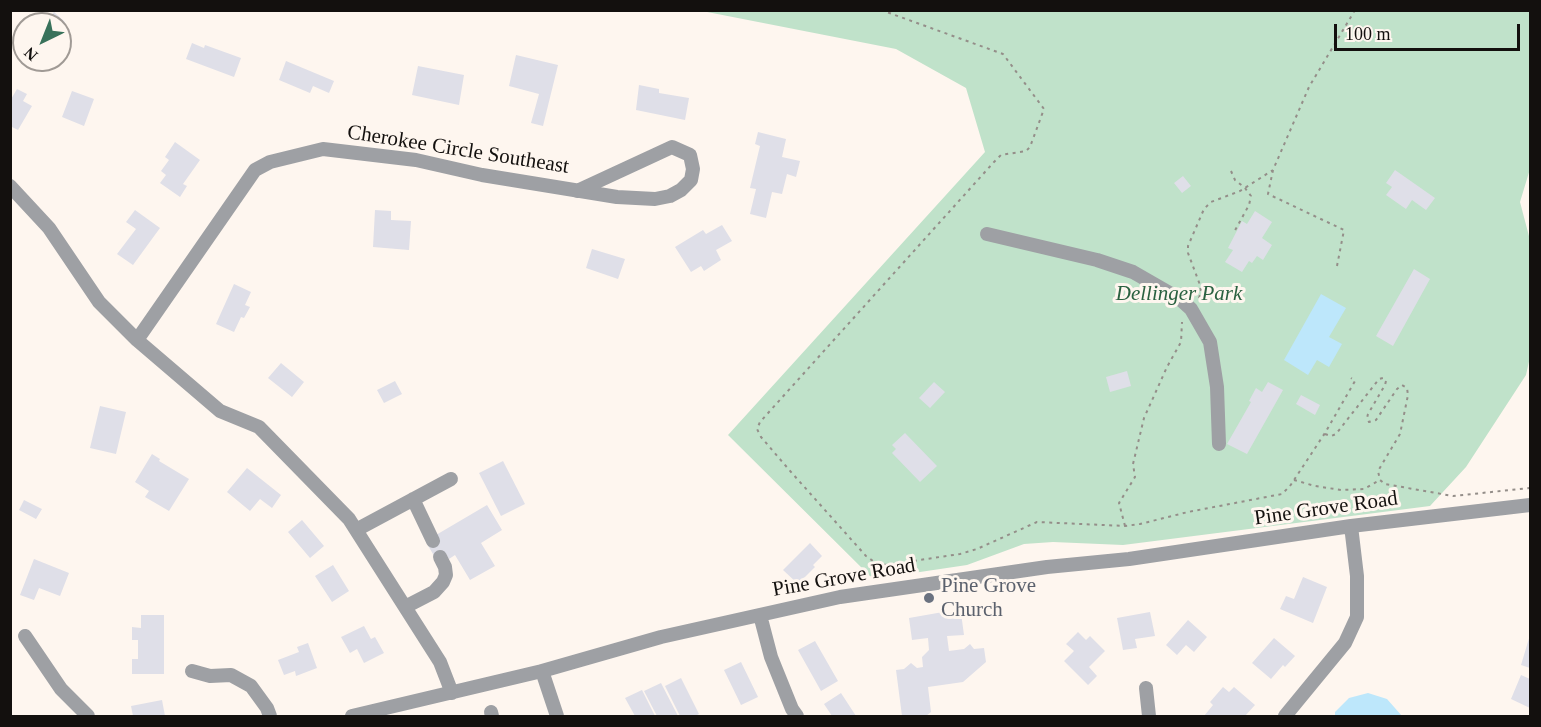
<!DOCTYPE html>
<style>
body{margin:0}
#map{position:relative;width:1541px;height:727px;overflow:hidden;background:#fef6ef;font-family:"Times New Roman",serif}
canvas{display:block}
.frame{position:absolute;inset:0;border:12px solid #13100e;pointer-events:none}
.north{position:absolute;left:12px;top:12px;width:60px;height:60px;box-sizing:border-box;background:#fef6ef;border:2px solid #a09a95;border-radius:50%;rotate:223deg;font-size:16px;font-weight:700;line-height:24px;text-align:center;color:#13100e}
.north::after{content:'';display:block;margin:auto;width:21px;height:27px;background:#39725b;clip-path:polygon(50% 0,100% 100%,50% 72%,0 100%)}
.scale{position:absolute;left:1334px;top:24px;width:186px;height:27px;box-sizing:border-box;border:3px solid #13100e;border-top:0;padding-left:8px;font-size:18px;line-height:21px;white-space:nowrap;color:#13100e;-webkit-text-stroke:4px #fef6ef;paint-order:stroke}
</style>
<div id="map">
<canvas width="1541" height="727"></canvas>
<div class="frame"></div>
<div class="north">N</div>
<div class="scale">100 m</div>
</div>
<script>
const ctx = document.querySelector('canvas').getContext('2d');
ctx.lineJoin = 'round';
function fillPath(path, color) { ctx.fillStyle = color; ctx.fill(path, 'evenodd'); }
const toPath = rows => new Path2D(rows.map(r => 'M' + r).join(''));
function stroke(path, color, width, dash) { ctx.strokeStyle = color; ctx.lineWidth = width; ctx.lineCap = dash ? 'butt' : 'round'; ctx.setLineDash(dash || []); ctx.stroke(path); }
function write(font, color, halo, rows, align = 'center') {
  ctx.font = font + ' "Times New Roman",serif'; ctx.lineWidth = 6; ctx.setLineDash([]); ctx.textBaseline = 'middle'; ctx.strokeStyle = halo; ctx.fillStyle = color; for (const [text, x, y, turn = 0] of rows) {
    ctx.save(); ctx.translate(x, y); ctx.rotate((+turn || 0) * Math.PI / 180); ctx.textAlign = isNaN(turn) ? turn : align; if (halo) ctx.strokeText(text, 0, 0); ctx.fillText(text, 0, 0); ctx.restore();
  }
}
const green = toPath([
 [702,11,1530,11,1530,169,1520,202,1530,240,1530,357,1526,375,1466,467,1430,506,1123,545,1053,542,1024,544,967,565,873,579,728,435,985,152,966,88,896,49]
]);
const water = toPath([
 [1321,294,1346,308,1329,337,1342,344,1329,367,1317,360,1308,375,1284,360],
 [1368,693,1387,699,1402,716,1335,716,1335,712,1349,698]
]);
const building = toPath([
 [54,12,65,22,63,25,70,30,63,39,60,37,60,24,45,24],
 [192,43,204,48,205,45,241,58,234,77,186,59],
 [516,55,558,65,543,126,531,123,539,94,509,86],
 [286,61,334,81,329,93,313,86,310,93,279,80],
 [418,66,464,75,459,105,412,95],
 [639,85,659,89,659,93,689,98,685,120,636,110],
 [17,89,27,94,23,101,32,106,18,130,10,126,10,101],
 [72,91,94,99,84,126,62,117],
 [758,132,786,139,782,157,800,161,796,177,787,174,782,194,772,192,766,218,750,214,756,189,750,188,760,146,755,144],
 [175,142,200,160,183,184,187,186,180,197,160,183,166,175,161,171,169,160,165,157],
 [1395,170,1435,198,1426,210,1412,200,1406,209,1386,195,1392,187,1386,183],
 [1183,176,1191,186,1182,193,1174,183],
 [135,210,160,228,133,265,117,254,136,229,126,222],
 [375,210,391,211,391,220,411,221,409,250,373,247],
 [1255,211,1272,222,1262,238,1272,245,1263,260,1257,256,1252,263,1249,261,1242,272,1225,262,1233,250,1228,248,1242,221,1247,224],
 [722,225,732,241,716,250,721,260,704,271,701,266,691,272,675,247,703,230,706,234],
 [592,249,625,259,618,279,586,268],
 [1414,269,1430,279,1393,346,1376,336],
 [234,284,251,292,245,305,250,307,244,318,241,317,234,332,216,324],
 [281,363,304,382,292,397,268,378],
 [1127,371,1131,386,1110,392,1106,377],
 [395,381,402,394,384,403,377,390],
 [934,382,945,392,930,408,919,398],
 [1268,382,1283,390,1247,454,1227,444,1251,402,1249,401,1256,388,1262,392],
 [1301,395,1320,405,1315,415,1296,404],
 [100,406,126,412,116,454,90,448],
 [905,433,937,466,920,482,892,453,896,449,892,445],
 [152,454,160,459,159,461,189,479,169,511,145,497,149,491,135,482],
 [503,461,525,504,501,516,479,473],
 [247,468,281,495,272,508,260,499,250,511,227,492],
 [24,500,42,509,36,519,19,510],
 [487,505,502,530,481,543,495,566,470,580,455,555,449,559,446,554,436,559,427,544,436,535],
 [302,520,324,546,310,558,288,532],
 [810,543,822,556,813,565,815,567,798,584,783,570],
 [34,559,69,573,60,596,39,588,34,600,20,595],
 [333,565,349,591,332,602,315,576],
 [1303,577,1327,587,1313,623,1280,609,1286,596,1294,599],
 [943,612,945,615,961,613,964,635,947,636,949,651,964,649,970,644,974,649,984,648,986,662,963,682,928,687,931,712,926,716,902,716,896,670,904,669,911,663,917,668,923,667,922,657,929,650,928,638,912,640,909,618],
 [1150,612,1155,636,1135,639,1137,648,1123,650,1117,618],
 [141,615,164,615,164,674,132,674,132,659,138,659,138,640,132,640,132,627,141,628],
 [1188,620,1207,637,1194,652,1186,645,1177,655,1166,645],
 [364,626,371,639,375,637,384,653,364,663,357,649,350,653,341,637],
 [1078,632,1086,640,1090,636,1105,651,1089,667,1097,676,1088,685,1064,661,1074,651,1066,644],
 [1530,635,1530,668,1521,665],
 [1274,638,1295,656,1285,667,1283,665,1271,679,1252,663],
 [815,641,838,681,821,691,798,650],
 [308,643,317,668,296,676,295,671,284,675,278,660,299,652,297,647],
 [741,662,758,697,741,705,724,670],
 [1521,675,1530,679,1530,708,1511,699],
 [681,678,699,714,695,716,680,716,665,686],
 [661,683,678,716,657,716,644,691],
 [1223,687,1229,692,1234,687,1255,705,1245,716,1204,716,1213,705,1210,702],
 [642,690,655,716,635,716,625,698],
 [841,693,856,716,832,716,824,704],
 [162,700,165,716,133,716,131,706]
]);
const path = toPath([
 [881,10,1003,54,1044,109,1030,147,1026,151,1001,155,994,162,760,422,757,429,761,437,791,472,866,556,873,561,886,565,960,554,977,549,1037,522,1125,526,1140,524,1188,512,1282,494,1290,486,1325,433,1355,381,1351,378],
 [1231,171,1235,180,1245,188,1251,196,1249,205,1233,234],
 [1337,266,1344,230,1268,194,1273,170,1309,87,1355,10],
 [1199,298,1201,292,1200,285,1188,253,1188,246,1204,209,1211,202,1240,191,1273,170],
 [1325,434,1331,436,1336,434,1379,379,1383,378,1386,381,1385,385,1368,414,1367,418,1369,422,1376,420,1397,389,1402,385,1407,388,1408,395,1400,434,1378,471,1380,480,1385,484,1453,496,1530,488],
 [1294,480,1315,486,1341,490,1364,489,1380,480],
 [1125,526,1119,503,1135,477,1133,464,1144,418,1167,367,1181,342,1182,322]
]);
const minor = toPath([
 [10,186,49,228,99,302,137,340,220,411,259,427,349,519,440,662,452,693],
 [987,234,1097,260,1133,272,1180,299,1191,309,1210,342,1217,387,1219,444],
 [137,340,255,170,270,162,323,149,416,160,482,175,617,197,655,199,670,196,681,190,691,180,693,169,690,155,672,147,577,191],
 [413,499,433,541],
 [356,530,451,479],
 [405,607,434,592,443,582,446,575,445,567,440,557],
 [760,615,771,657,792,709,797,716],
 [25,636,61,689,88,716],
 [192,671,210,676,231,675,251,686,267,708,270,716],
 [542,671,557,716],
 [1146,688,1149,716],
 [491,712,492,716],
 [352,716,542,671,661,637,840,597,1047,567,1129,559,1351,526,1530,505],
 [1285,716,1345,643,1357,617,1357,576,1351,526]
]);
const markers = [
 [929,598,6,"#6b7280"]
];
const streetNames = [
 ["Cherokee Circle Southeast",458,150,9],
 ["Pine Grove Road",1326,509,-8],
 ["Pine Grove Road",844,578,-10]
];
const parkNames = [
 ["Dellinger Park",1179,294]
];
const worshipNames = [
 ["Pine Grove",941,586],
 ["Church",941,610]
];
fillPath(green, '#c0e2ca');
fillPath(water, '#bde7fb');
fillPath(building, '#dfdfe8');
stroke(path, '#948e89', 2, [3, 4.5]);
stroke(minor, '#9ea0a4', 14);
for (const [x, y, r, color] of markers) { const dot = new Path2D(); dot.arc(x, y, r, 0, 2 * Math.PI); ctx.fillStyle = color; ctx.fill(dot); stroke(dot, '#fef6ef', 2); }
write('21px', '#13100e', '#fef6ef', streetNames);
write('italic 21px', '#2a6140', '#fef6ef', parkNames);
write('21px', '#5b616d', '#fef6ef', worshipNames, 'left');
</script>
